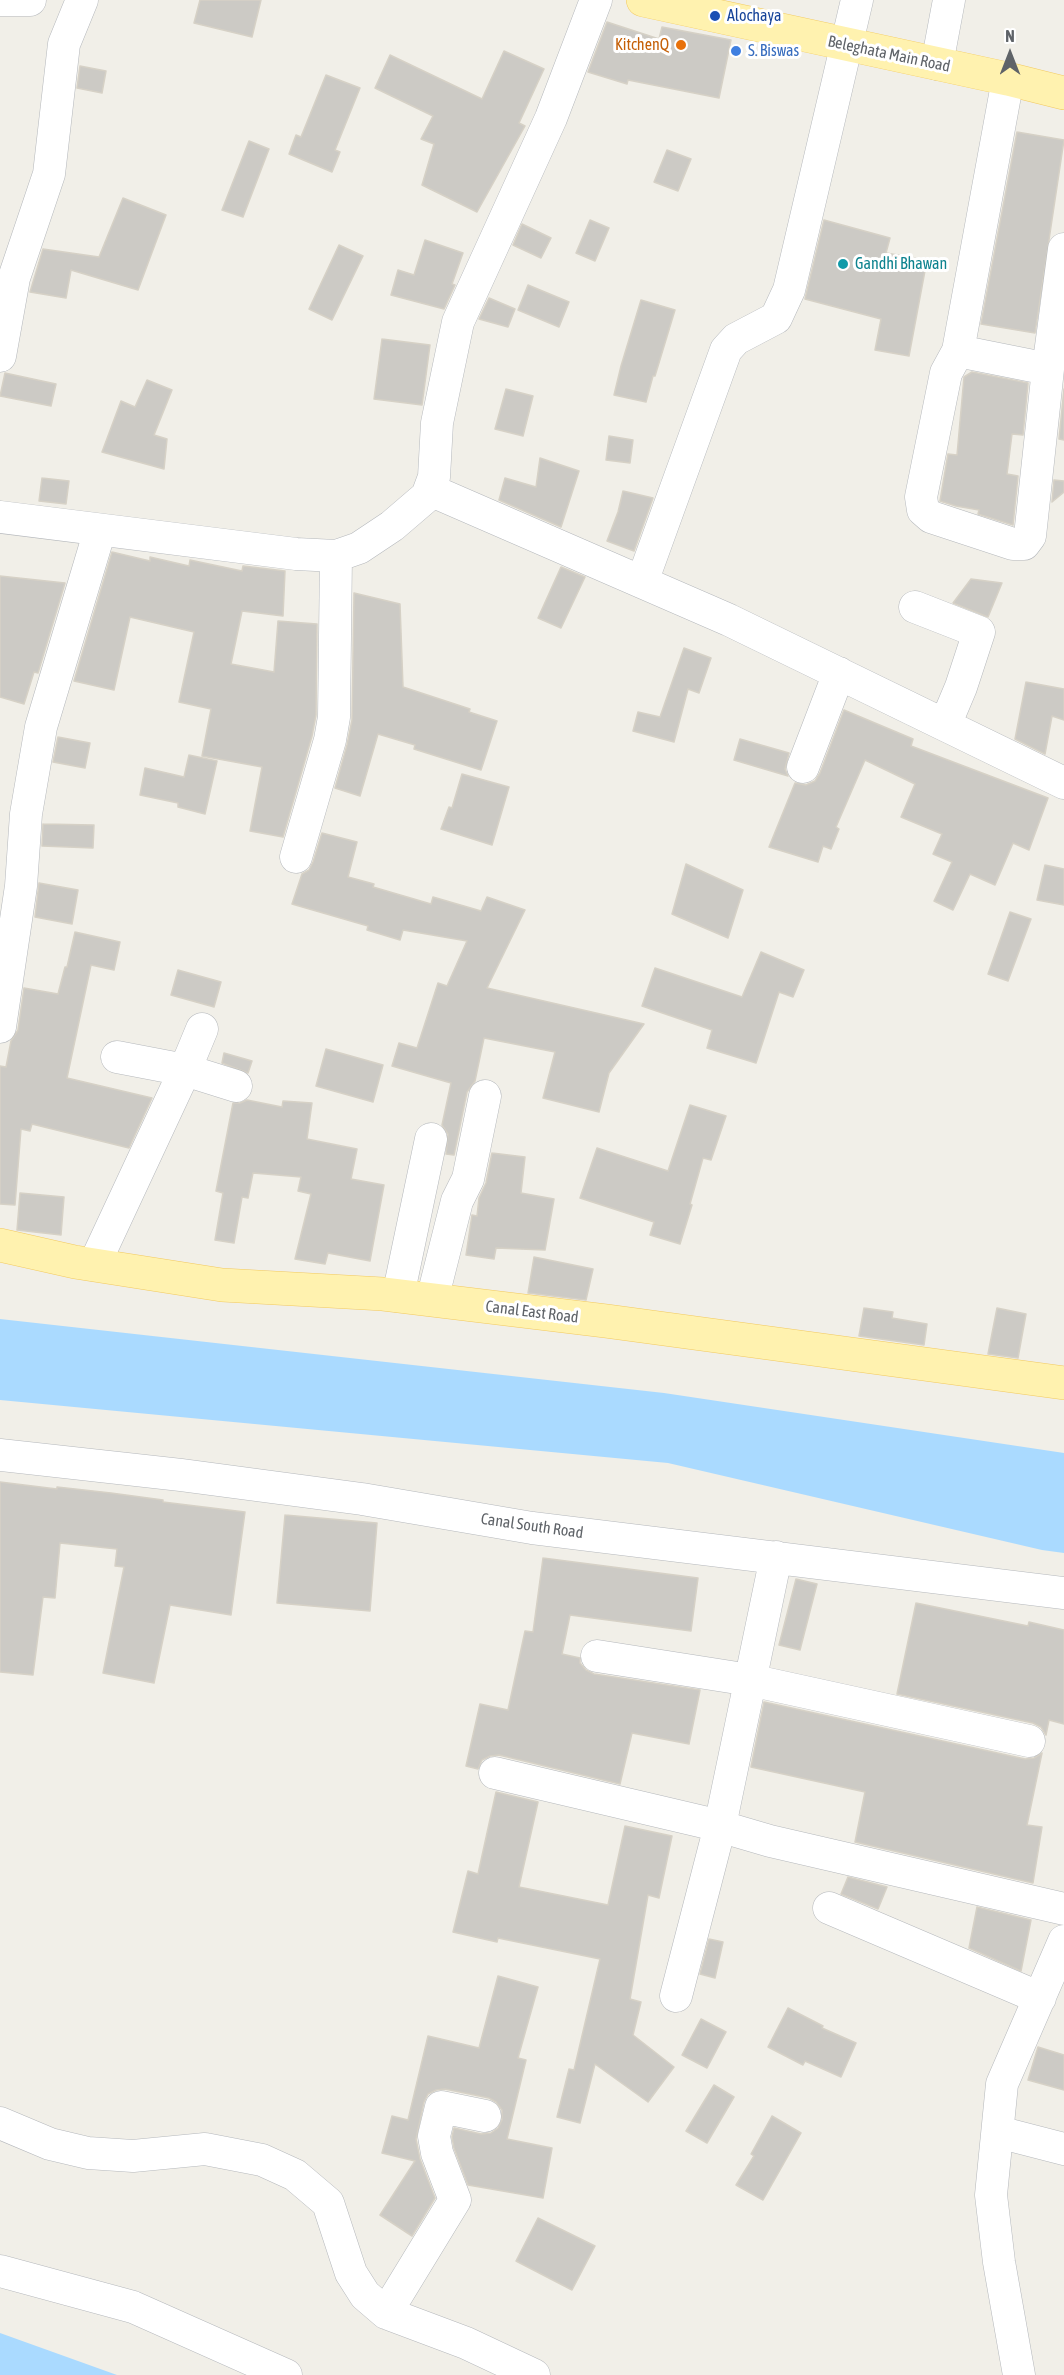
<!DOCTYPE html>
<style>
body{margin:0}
#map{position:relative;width:1064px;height:2375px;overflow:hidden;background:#f1efe8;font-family:"Asap Condensed",sans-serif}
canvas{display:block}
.north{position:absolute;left:980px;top:24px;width:60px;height:60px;-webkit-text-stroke:4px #fff;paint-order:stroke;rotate:0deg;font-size:16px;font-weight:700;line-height:24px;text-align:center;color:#5f6368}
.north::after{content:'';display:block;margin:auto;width:21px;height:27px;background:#5f6368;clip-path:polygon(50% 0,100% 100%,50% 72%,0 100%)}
</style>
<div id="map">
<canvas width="1064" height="2375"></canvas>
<div class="north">N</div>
</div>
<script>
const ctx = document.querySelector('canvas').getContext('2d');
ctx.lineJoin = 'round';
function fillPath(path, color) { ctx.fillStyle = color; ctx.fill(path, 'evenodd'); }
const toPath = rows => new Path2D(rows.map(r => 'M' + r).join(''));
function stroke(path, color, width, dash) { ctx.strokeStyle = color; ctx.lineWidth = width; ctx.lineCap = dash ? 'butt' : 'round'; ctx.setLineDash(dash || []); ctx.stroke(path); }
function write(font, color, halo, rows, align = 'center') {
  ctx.font = font + ' "Asap Condensed",sans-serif'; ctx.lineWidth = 6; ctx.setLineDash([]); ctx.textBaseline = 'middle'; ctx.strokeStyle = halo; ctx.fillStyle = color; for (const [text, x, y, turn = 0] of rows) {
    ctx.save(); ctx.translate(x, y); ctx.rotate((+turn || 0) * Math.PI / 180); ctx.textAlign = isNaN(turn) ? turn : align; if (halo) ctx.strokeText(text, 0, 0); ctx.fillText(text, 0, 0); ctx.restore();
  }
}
const water = toPath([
 [0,1319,664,1393,1064,1453,1064,1553,1042,1550,668,1463,0,1400],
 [0,2333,117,2375,0,2375]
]);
const building = toPath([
 [200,0,261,0,252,37,194,23,200,0],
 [607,22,659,39,662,27,731,40,719,98,628,80,627,84,588,72,607,22],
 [504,51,544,69,519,123,525,126,477,212,422,185,434,144,421,139,433,116,375,88,390,55,482,99,504,51],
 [80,66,106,71,102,93,77,88,80,66],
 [326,75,360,88,335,150,340,152,332,172,289,154,296,135,301,137,326,75],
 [1017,132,1064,140,1035,333,981,324,1017,132],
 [249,141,269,149,243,217,222,210,249,141],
 [667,150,691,159,678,191,654,182,667,150],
 [123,198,166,215,138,290,71,270,66,298,30,292,43,249,99,257,123,198],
 [590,220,609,228,595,261,576,253,590,220],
 [824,220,890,238,886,253,927,260,909,356,875,350,881,319,805,299,824,220],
 [522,224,551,238,541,258,513,245,522,224],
 [425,240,463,253,452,284,455,285,444,309,391,295,398,270,414,275,425,240],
 [339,245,363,256,332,320,309,309,339,245],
 [528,285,569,302,559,327,518,310,528,285],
 [489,298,515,309,508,327,479,319,489,298],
 [641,300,675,310,655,376,653,376,646,402,614,395,621,366,641,300],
 [382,339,430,345,422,405,374,399,382,339],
 [972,372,1028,383,1023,435,1012,434,1007,474,1018,476,1013,525,978,514,979,510,956,506,940,501,948,454,957,455,964,377,972,372],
 [5,373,56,384,51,406,0,396,5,373],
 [147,380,172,390,154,435,167,439,164,469,102,452,121,401,135,407,147,380],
 [506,389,533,396,523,436,495,429,506,389],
 [1064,389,1064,440,1059,439,1064,389],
 [609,436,633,440,630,463,606,460,609,436],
 [540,458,579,471,561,527,499,500,505,478,536,487,540,458],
 [42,478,69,481,66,504,39,501,42,478],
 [1054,480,1064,481,1064,492,1052,502,1054,480],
 [623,491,653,498,634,551,607,541,618,512,623,491],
 [112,552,150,561,150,557,189,566,190,560,242,571,243,566,285,571,283,616,242,611,231,664,274,672,278,621,317,624,316,715,312,736,283,837,250,831,262,767,202,756,211,709,179,702,194,632,130,617,114,690,74,681,112,552],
 [561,567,585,577,561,628,538,618,561,567],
 [0,576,65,583,38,673,34,672,24,704,0,697,0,576],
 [971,579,1002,583,988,617,953,603,971,579],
 [354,593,400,604,403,687,470,709,469,712,497,721,481,770,414,749,415,745,378,734,360,796,335,788,347,745,352,720,354,593],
 [684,648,711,658,699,693,688,689,674,742,633,731,638,712,660,717,684,648],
 [1026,682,1064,689,1064,720,1052,716,1045,754,1015,739,1026,682],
 [844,710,913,739,911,746,1048,798,1029,850,1013,843,995,885,970,874,953,910,934,901,952,862,933,854,942,834,901,817,915,784,865,760,836,827,839,829,831,849,823,846,818,862,769,847,795,783,806,785,815,781,820,773,844,710],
 [58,737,90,743,85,768,53,762,58,737],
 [740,739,789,753,785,769,788,776,734,760,740,739],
 [189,755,217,761,205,814,178,807,178,803,140,795,145,768,184,777,189,755],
 [462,774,509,787,492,845,441,829,449,807,452,808,462,774],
 [43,824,94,825,93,848,42,846,43,824],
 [322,833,357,842,348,877,374,884,373,887,431,904,433,897,481,911,487,897,525,910,487,988,644,1024,609,1073,599,1112,543,1098,555,1052,484,1038,475,1081,467,1092,454,1155,446,1154,448,1134,442,1125,451,1083,392,1066,399,1043,417,1048,438,983,447,986,467,941,403,930,400,940,367,930,368,926,292,904,302,874,309,870,313,862,322,833],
 [686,864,743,890,728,938,672,914,686,864],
 [1045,865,1064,869,1064,905,1037,900,1045,865],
 [39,883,78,890,72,924,35,917,39,883],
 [1010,912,1031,919,1008,981,988,974,1010,912],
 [75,932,120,942,114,970,91,965,67,1078,152,1098,129,1148,32,1124,30,1131,21,1129,15,1205,0,1204,0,1066,6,1067,11,1041,18,1030,24,988,58,994,65,967,67,967,75,932],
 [761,952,804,970,793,997,779,992,756,1063,707,1048,712,1030,642,1006,655,968,742,997,761,952],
 [178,970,221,982,214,1007,171,995,178,970],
 [326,1049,383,1065,373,1102,316,1086,326,1049],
 [224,1053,252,1061,248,1073,222,1063,224,1053],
 [247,1100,282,1107,283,1101,312,1103,307,1139,357,1149,351,1179,384,1185,370,1261,328,1253,325,1264,295,1259,311,1194,298,1191,301,1177,253,1173,248,1198,242,1197,234,1243,215,1240,223,1193,216,1191,233,1103,240,1103,247,1100],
 [690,1105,726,1116,711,1160,703,1158,690,1204,692,1205,680,1244,650,1235,654,1222,580,1198,597,1148,668,1171,690,1105],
 [492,1153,525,1157,521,1193,554,1199,545,1250,496,1248,494,1259,466,1255,472,1215,477,1216,479,1198,486,1183,492,1153],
 [20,1193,64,1197,61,1235,17,1230,20,1193],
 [534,1257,593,1269,586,1300,528,1293,534,1257],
 [864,1308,893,1312,892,1318,927,1324,924,1345,859,1336,864,1308],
 [997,1308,1026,1314,1018,1358,988,1354,997,1308],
 [0,1482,57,1489,57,1487,111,1493,163,1500,163,1502,245,1512,231,1615,170,1605,154,1683,103,1673,124,1567,115,1566,117,1549,60,1543,55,1598,43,1597,33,1675,0,1672,0,1482],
 [285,1515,377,1523,370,1611,277,1603,285,1515],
 [543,1558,698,1578,691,1631,570,1615,562,1654,580,1658,580,1663,586,1670,594,1674,700,1690,689,1744,632,1733,620,1784,499,1755,490,1756,482,1760,478,1769,466,1766,480,1704,508,1710,525,1631,533,1632,543,1558],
 [796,1579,817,1584,800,1650,779,1645,796,1579],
 [916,1603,1028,1626,1029,1622,1064,1630,1064,1724,1049,1720,1046,1735,1041,1727,1033,1723,897,1694,916,1603],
 [764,1702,1025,1759,1034,1758,1042,1753,1027,1825,1042,1827,1033,1883,855,1842,865,1792,751,1767,764,1702],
 [496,1792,538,1802,519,1887,608,1905,625,1826,672,1836,659,1898,648,1895,630,1999,641,2002,633,2035,674,2067,648,2102,595,2064,580,2123,557,2117,569,2069,574,2070,600,1959,498,1938,497,1942,453,1932,468,1871,478,1874,496,1792],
 [848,1877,887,1887,878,1909,841,1894,848,1877],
 [977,1907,1031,1920,1021,1971,969,1948,977,1907],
 [709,1939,723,1942,715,1978,700,1974,709,1939],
 [498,1976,538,1987,518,2058,526,2060,507,2139,552,2148,543,2198,468,2185,454,2148,452,2137,454,2128,481,2134,491,2133,498,2128,502,2120,502,2110,496,2102,489,2098,445,2089,436,2090,428,2094,424,2102,416,2139,420,2159,435,2198,412,2236,380,2215,415,2161,382,2153,392,2116,408,2120,428,2036,479,2048,498,1976],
 [788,2008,823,2026,822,2028,856,2043,841,2077,805,2061,803,2065,768,2047,788,2008],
 [701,2019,726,2032,707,2068,682,2055,701,2019],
 [1038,2047,1064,2055,1064,2090,1028,2080,1038,2047],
 [714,2085,734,2097,707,2143,686,2131,714,2085],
 [772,2116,801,2133,763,2200,736,2185,754,2156,751,2154,772,2116],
 [538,2218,595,2246,572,2290,516,2261,538,2218]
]);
const minor = toPath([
 [0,0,30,0],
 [937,64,949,0],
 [958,351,1048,369,1030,536,1024,544,1013,544,931,517,923,510,921,497,946,373,958,351,1008,79],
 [0,356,14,278,49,174,64,44,82,0],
 [1048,369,1064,249],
 [430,490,729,620,1064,783],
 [0,517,296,554,336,556,359,548,392,526,427,496,434,477,437,423,458,322,551,118,596,0],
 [642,582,726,350,736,339,776,318,789,290,857,0],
 [915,607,979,632,961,687,945,725],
 [803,767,839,673],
 [296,857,330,740,334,717,336,556],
 [0,1027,21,886,26,814,41,727,100,530],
 [202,1029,185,1070,236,1086],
 [94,1265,185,1070,117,1057],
 [398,1296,431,1139],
 [432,1300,457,1201,468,1179,485,1096],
 [0,1455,181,1475,362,1499,532,1528,1064,1593],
 [597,1656,750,1680,1029,1741],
 [495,1773,712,1824,770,1841,1064,1909],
 [829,1908,1040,1998],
 [676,1996,720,1826,776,1557],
 [0,2123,50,2144,88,2153,133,2156,205,2149,262,2160,295,2175,328,2203,351,2273,365,2295,386,2313,466,2343,534,2375],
 [998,2132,1064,2149],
 [0,2271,133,2307,286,2375],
 [386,2313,455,2200,437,2153,434,2136,441,2107,485,2116],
 [1019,2375,999,2262,991,2195,1002,2084,1064,1941]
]);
const major = toPath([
 [643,0,1008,79,1064,93],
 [0,1245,75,1262,222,1285,383,1294,606,1321,1064,1383]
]);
const markers = [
 [715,16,6,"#1a4fb4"],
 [681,45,6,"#e8710a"],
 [736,51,6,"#3f7fe0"],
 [843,264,6,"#0f9aa8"]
];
const transitNames = [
 ["Alochaya",727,16]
];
const foodNames = [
 ["KitchenQ",669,45]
];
const shopNames = [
 ["S. Biswas",748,51]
];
const streetNames = [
 ["Beleghata Main Road",889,54,12],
 ["Canal East Road",532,1312,7],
 ["Canal South Road",532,1526,8]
];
const cultureNames = [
 ["Gandhi Bhawan",855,264]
];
fillPath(water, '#aadaff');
fillPath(building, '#cccac5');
stroke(building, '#d6d1c6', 1.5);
stroke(minor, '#b5b8bc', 33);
stroke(major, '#f2c960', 34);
stroke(minor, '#fff', 32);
stroke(major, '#fff2af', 33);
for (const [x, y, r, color] of markers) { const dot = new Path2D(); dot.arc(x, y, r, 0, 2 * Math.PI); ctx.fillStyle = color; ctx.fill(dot); stroke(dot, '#fff', 2); }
write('16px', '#164399', '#fff', transitNames, 'left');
write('16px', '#c56008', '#fff', foodNames, 'right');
write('16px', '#366cbe', '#fff', shopNames, 'left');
write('16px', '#5f6368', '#fff', streetNames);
write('16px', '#0d838f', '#fff', cultureNames, 'left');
</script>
